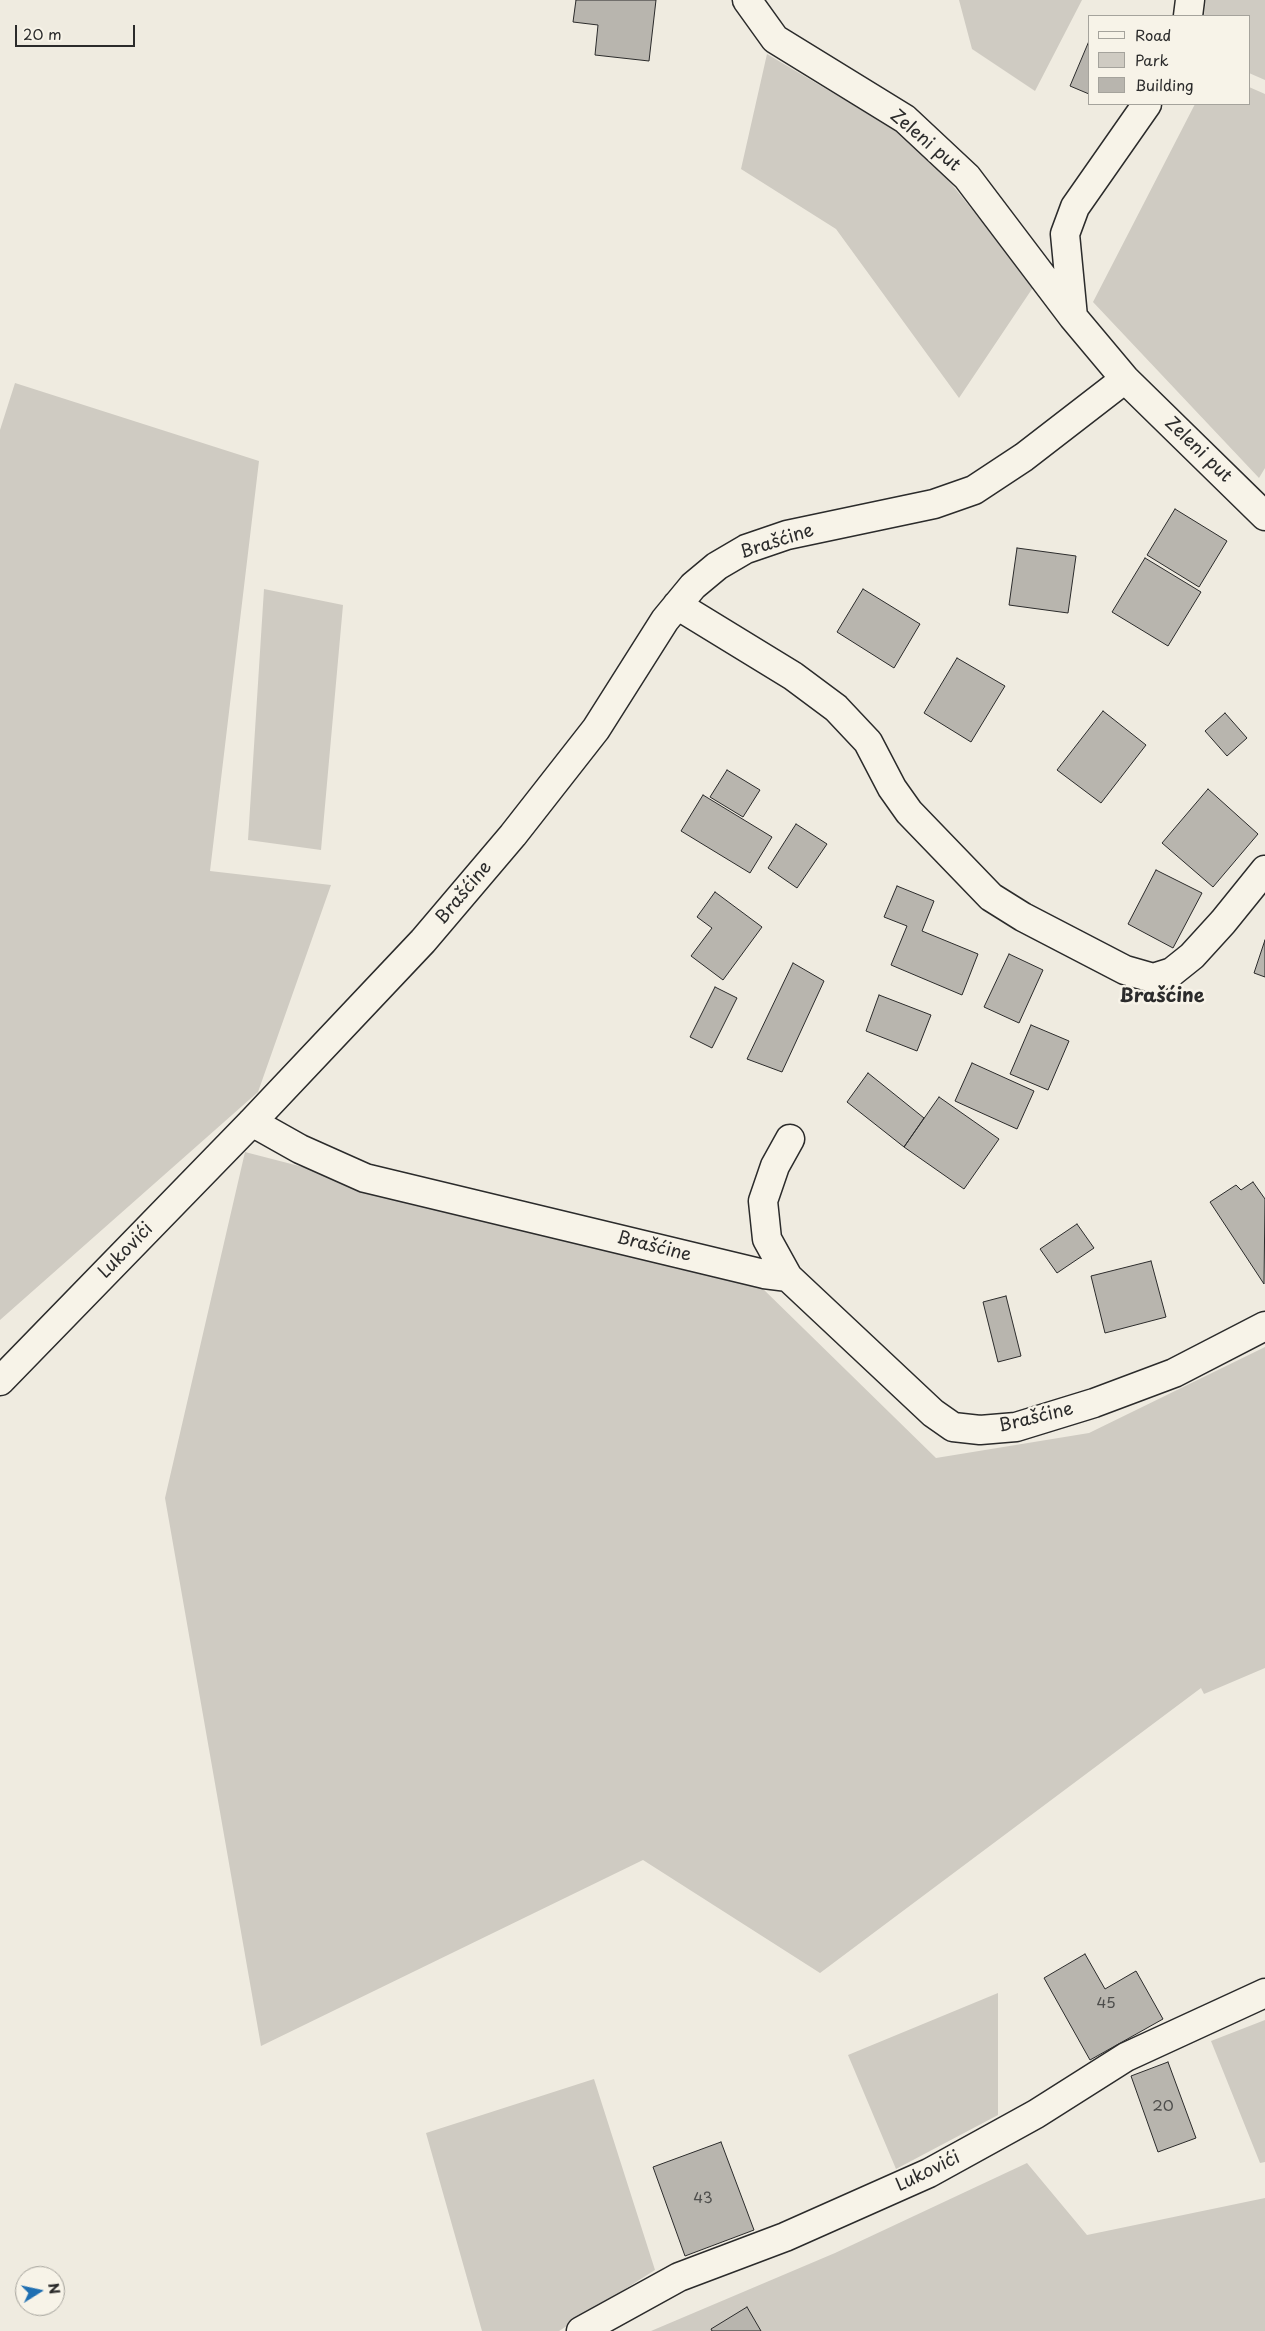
<!DOCTYPE html>
<meta charset="utf-8">
<style>
body{margin:0}
#map{position:relative;width:1265px;height:2331px;overflow:hidden;background:#efebe0;font-family:"Playpen Sans",sans-serif}
canvas{display:block}
.legend{position:absolute;left:1088px;top:15px;width:162px;height:90px;box-sizing:border-box;background:#f7f3e8;border:1px solid #a5a39c;margin:0;padding:6px 9px;list-style:none;font-size:15px;color:#2b2b2b}
.legend li{display:flex;align-items:center;gap:10px;height:25px}
.legend b{width:25px;border:1px solid #a5a39c}
.north{position:absolute;left:15px;top:2266px;width:50px;height:50px;box-sizing:border-box;background:#f7f3e8;border:1px solid #a5a39c;border-radius:50%;rotate:80deg;font-size:14px;font-weight:700;line-height:20px;text-align:center;color:#2b2b2b}
.north::after{content:'';display:block;margin:auto;width:18px;height:22px;background:#1f6fb2;clip-path:polygon(50% 0,100% 100%,50% 72%,0 100%)}
.scale{position:absolute;left:15px;top:25px;width:120px;height:22px;box-sizing:border-box;border:2px solid #2b2b2b;border-top:0;padding-left:6px;font-size:15px;line-height:18px;white-space:nowrap;color:#2b2b2b;-webkit-text-stroke:4px #f7f3e8;paint-order:stroke}
</style>
<div id="map">
<canvas width="1265" height="2331"></canvas>
<ul class="legend">
<li><b style="height:6px;background:#f7f3e8"></b>Road</li>
<li><b style="height:14px;background:#cfcbc2"></b>Park</li>
<li><b style="height:14px;background:#b8b5ae"></b>Building</li>
</ul>
<div class="north">N</div>
<div class="scale">20 m</div>
</div>
<script>
const ctx = document.querySelector('canvas').getContext('2d');
ctx.lineJoin = 'round';
function fillPath(path, color) { ctx.fillStyle = color; ctx.fill(path, 'evenodd'); }
const toPath = rows => new Path2D(rows.map(r => 'M' + r).join(''));
function stroke(path, color, width, dash) { ctx.strokeStyle = color; ctx.lineWidth = width; ctx.lineCap = dash ? 'butt' : 'round'; ctx.setLineDash(dash || []); ctx.stroke(path); }
function write(font, color, halo, rows, align = 'center') {
  ctx.font = font + ' "Playpen Sans",sans-serif'; ctx.lineWidth = 5; ctx.setLineDash([]); ctx.textBaseline = 'middle'; ctx.strokeStyle = halo; ctx.fillStyle = color; for (const [text, x, y, turn = 0] of rows) {
    ctx.save(); ctx.translate(x, y); ctx.rotate((+turn || 0) * Math.PI / 180); ctx.textAlign = isNaN(turn) ? turn : align; if (halo) ctx.strokeText(text, 0, 0); ctx.fillText(text, 0, 0); ctx.restore();
  }
}
const green = toPath([
 [959,0,1082,0,1035,91,972,49],
 [1206,0,1265,0,1265,80,1249,73,1249,16,1204,16],
 [767,54,919,144,1034,286,959,398,836,229,741,169],
 [1249,87,1265,94,1265,468,1259,478,1093,302,1195,104,1249,104],
 [15,383,259,461,210,871,331,885,258,1092,0,1320,0,430],
 [264,589,343,605,321,850,248,840],
 [245,1152,759,1285,936,1458,1089,1433,1265,1347,1265,1668,1204,1694,1201,1688,820,1973,643,1860,261,2046,165,1498],
 [998,1993,998,2115,896,2169,848,2055],
 [1265,2020,1265,2162,1260,2163,1211,2041],
 [594,2079,655,2270,559,2331,482,2331,426,2133],
 [1027,2163,1087,2235,1265,2198,1265,2331,651,2331,835,2253]
]);
const building = toPath([
 [576,0,656,0,649,61,595,55,598,25,573,22,576,0],
 [1089,41,1089,94,1070,86,1089,41],
 [1175,509,1227,541,1199,587,1147,555,1175,509],
 [1017,548,1076,556,1068,613,1009,605,1017,548],
 [1145,558,1201,592,1168,646,1112,612,1145,558],
 [863,589,920,624,894,668,837,632,863,589],
 [957,658,1005,686,971,742,924,713,957,658],
 [1103,711,1146,745,1101,803,1057,770,1103,711],
 [1225,713,1247,738,1227,756,1205,731,1225,713],
 [727,770,760,790,743,817,710,797,727,770],
 [1208,789,1258,834,1213,887,1162,843,1208,789],
 [703,795,772,837,750,873,681,831,703,795],
 [796,824,827,844,797,888,768,868,796,824],
 [1156,870,1202,893,1173,948,1128,924,1156,870],
 [897,886,934,901,922,931,978,954,962,995,891,965,907,926,884,917,897,886],
 [715,892,762,927,723,980,691,956,712,928,697,917,715,892],
 [1265,940,1265,977,1254,973,1265,940],
 [1009,954,1043,970,1019,1023,984,1007,1009,954],
 [793,963,824,981,782,1072,747,1059,793,963],
 [715,987,737,998,712,1048,690,1037,715,987],
 [879,995,931,1015,917,1051,866,1031,879,995],
 [1031,1025,1069,1041,1048,1090,1010,1074,1031,1025],
 [972,1063,1034,1091,1017,1129,955,1101,972,1063],
 [868,1073,924,1118,904,1147,847,1102,868,1073],
 [939,1097,999,1139,964,1189,904,1147,939,1097],
 [1253,1182,1265,1199,1264,1284,1210,1202,1236,1185,1241,1190,1253,1182],
 [1077,1224,1094,1248,1057,1273,1040,1249,1077,1224],
 [1151,1261,1166,1317,1105,1333,1091,1276,1151,1261],
 [1006,1296,1021,1356,998,1362,983,1302,1006,1296],
 [1085,1954,1105,1989,1136,1971,1163,2019,1090,2060,1044,1978,1085,1954],
 [1168,2062,1196,2138,1158,2152,1131,2076,1168,2062],
 [721,2142,754,2230,685,2256,653,2167,721,2142],
 [747,2307,761,2331,712,2331,711,2329,747,2307]
]);
const minor = toPath([
 [747,0,775,39,905,119,967,177,1073,317],
 [1188,16,1190,0],
 [1147,104,1075,207,1065,234,1073,317,1125,379,1265,516],
 [677,605,793,676,836,708,868,742,892,788,909,812,991,897,1023,917,1125,970,1153,978,1172,972,1192,956,1223,922,1265,870],
 [252,1122,300,1149,365,1178,764,1274,788,1277],
 [790,1139,775,1166,763,1201,767,1239,788,1277,933,1413,953,1427,980,1430,1016,1427,1094,1403,1174,1373,1265,1326],
 [0,1381,252,1122,423,941,513,835,596,729,665,620,693,586,717,566,746,549,787,535,934,504,974,490,1024,457,1125,379],
 [581,2331,679,2277,785,2237,929,2173,1036,2114,1126,2057,1265,1993]
]);
const numberNames = [
 ["45",1106,2004],
 ["20",1163,2107],
 ["43",703,2199]
];
const streetNames = [
 ["Zeleni put",925,141,40],
 ["Zeleni put",1198,450,44],
 ["Brašćine",777,542,-18],
 ["Brašćine",464,893,-50],
 ["Brašćine",654,1247,14],
 ["Lukovići",126,1251,-46],
 ["Brašćine",1036,1418,-14],
 ["Lukovići",928,2172,-26]
];
const neighbourhoodNames = [
 ["Brašćine",1162,997]
];
fillPath(green, '#cfcbc2');
fillPath(building, '#b8b5ae');
stroke(building, '#2b2b2b', 1);
stroke(minor, '#2b2b2b', 31);
stroke(minor, '#f7f3e8', 28);
write('15px', '#4e4e4c', null, numberNames);
write('18px', '#2b2b2b', '#f7f3e8', streetNames);
write('bold 19px', '#2b2b2b', '#f7f3e8', neighbourhoodNames);
</script>
